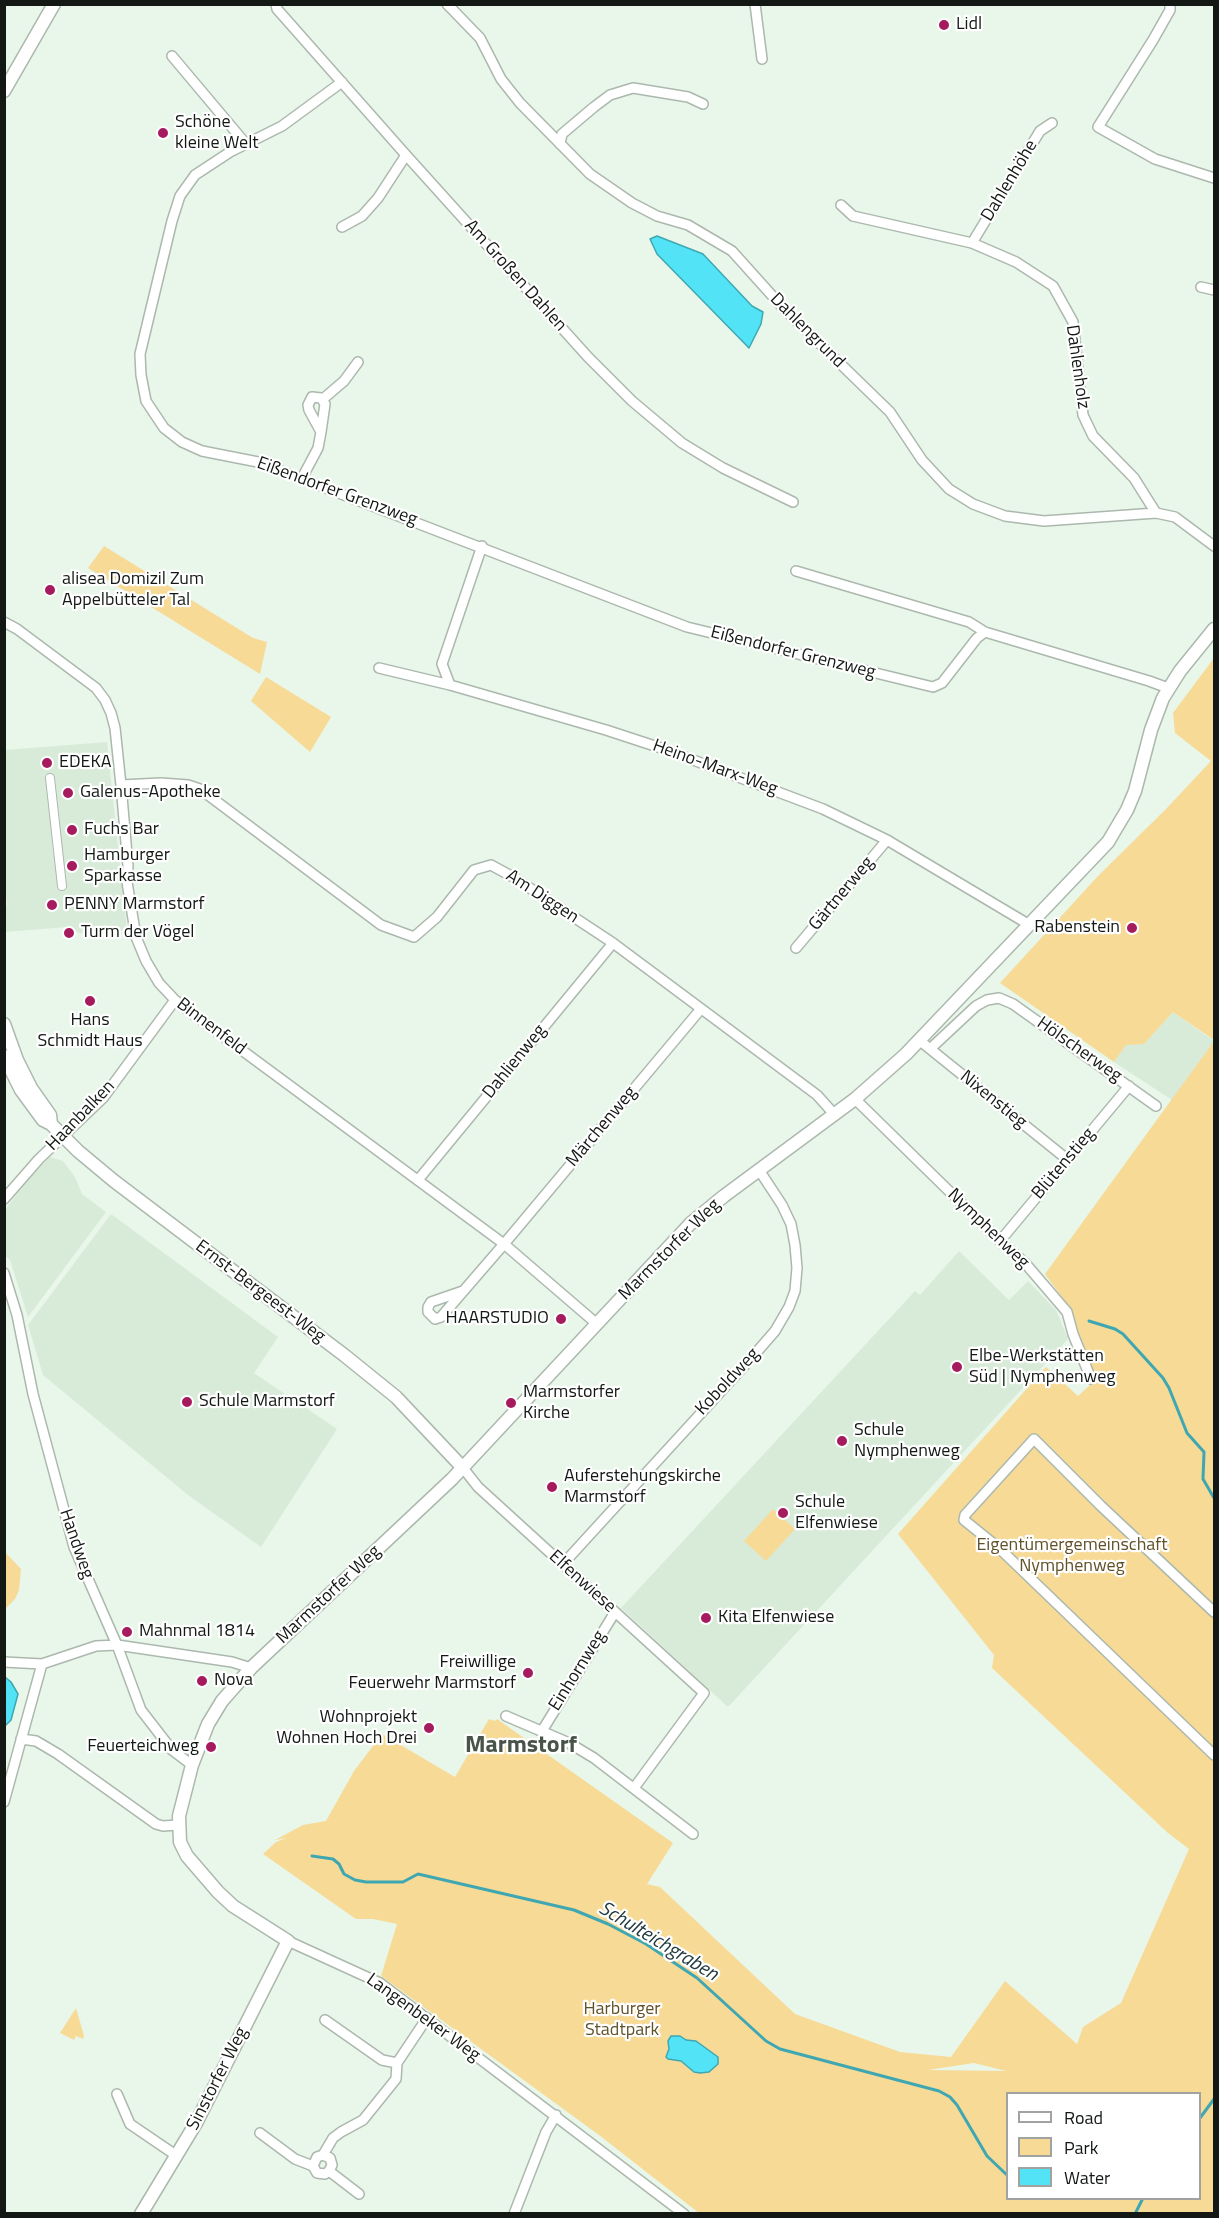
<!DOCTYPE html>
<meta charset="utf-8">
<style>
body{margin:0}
#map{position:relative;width:1219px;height:2218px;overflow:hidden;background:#e9f6ea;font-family:"Titillium Web",sans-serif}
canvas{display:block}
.frame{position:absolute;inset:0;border:6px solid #131814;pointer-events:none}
.legend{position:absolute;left:1006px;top:2092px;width:195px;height:108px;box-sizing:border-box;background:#fff;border:2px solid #a1a3a1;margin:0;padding:8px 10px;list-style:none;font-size:18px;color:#131814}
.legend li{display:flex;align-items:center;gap:12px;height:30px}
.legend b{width:30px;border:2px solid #a1a3a1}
</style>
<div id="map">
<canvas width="1219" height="2218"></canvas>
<div class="frame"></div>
<ul class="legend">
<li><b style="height:8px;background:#fff"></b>Road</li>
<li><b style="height:16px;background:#f7da96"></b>Park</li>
<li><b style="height:16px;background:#52e4f6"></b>Water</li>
</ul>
</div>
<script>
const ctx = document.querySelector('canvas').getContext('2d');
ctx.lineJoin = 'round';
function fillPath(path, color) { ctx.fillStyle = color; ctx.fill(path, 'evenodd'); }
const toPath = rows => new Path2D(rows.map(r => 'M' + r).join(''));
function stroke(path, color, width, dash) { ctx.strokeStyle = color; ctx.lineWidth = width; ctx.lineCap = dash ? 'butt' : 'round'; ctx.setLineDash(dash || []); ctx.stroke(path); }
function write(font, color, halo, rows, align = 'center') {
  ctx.font = font + ' "Titillium Web",sans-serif'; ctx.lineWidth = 4.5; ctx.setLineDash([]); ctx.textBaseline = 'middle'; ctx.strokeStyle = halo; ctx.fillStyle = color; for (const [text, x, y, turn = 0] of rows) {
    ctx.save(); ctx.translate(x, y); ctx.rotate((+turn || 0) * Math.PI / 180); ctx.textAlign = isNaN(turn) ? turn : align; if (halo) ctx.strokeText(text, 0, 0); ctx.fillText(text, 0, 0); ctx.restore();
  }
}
const built = toPath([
 [107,742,127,930,87,936,67,927,5,932,5,908,7,905,4,879,5,750],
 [1173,1012,1214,1041,1172,1100,1114,1062,1126,1044,1144,1044],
 [50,1157,63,1161,75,1177,82,1194,106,1212,28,1317,10,1260,5,1256,5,1210,24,1184],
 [111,1214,278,1337,254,1373,337,1429,261,1547,188,1495,43,1375,28,1325],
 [959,1251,1009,1300,1028,1281,1056,1310,1068,1339,728,1707,621,1608,915,1291,920,1295]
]);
const green = toPath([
 [104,546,253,638,267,642,260,674,88,568],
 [1214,658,1214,1040,1173,1012,1144,1044,1126,1045,1114,1062,1000,983,1098,876,1166,809,1211,761,1175,733,1173,713],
 [266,677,331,717,310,752,251,701],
 [1214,1041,1214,2213,699,2213,599,2135,381,1976,397,1924,373,1919,356,1919,263,1854,276,1842,286,1838,275,1840,303,1825,326,1821,354,1771,382,1734,455,1777,489,1719,495,1721,497,1719,673,1843,647,1884,660,1887,795,2014,900,2052,951,2057,1005,1981,1077,2044,1083,2027,1121,2003,1189,1849,1168,1833,992,1668,994,1655,898,1534,1046,1367,1078,1396,1091,1384,1069,1307,1045,1274],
 [974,2063,1006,2071,928,2070],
 [1008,2094,1200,2094,1200,2198,1008,2198],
 [773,1509,795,1529,766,1561,744,1541],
 [5,1552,21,1569,19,1590,15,1599,5,1609],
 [76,2008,84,2036,83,2039,76,2036,74,2040,60,2033]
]);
const water = toPath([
 [657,236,703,254,752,306,763,312,761,324,749,348,657,254,650,239,657,236],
 [5,1677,11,1682,18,1694,11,1720,5,1726,5,1677],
 [671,2036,680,2036,686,2040,696,2041,718,2057,718,2064,709,2072,700,2073,694,2072,681,2061,668,2059,666,2057,669,2049,668,2041,671,2036]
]);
const stream = toPath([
 [1089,1321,1115,1329,1123,1334,1163,1378,1169,1388,1187,1433,1204,1452,1203,1479,1214,1498],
 [312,1856,333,1859,339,1864,344,1874,355,1880,366,1882,403,1882,418,1874,574,1910,608,1924,646,1944,697,1978,766,2041,780,2049,939,2091,950,2097,957,2105,987,2156,1008,2176],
 [1200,2118,1214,2099],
 [1135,2214,1143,2198]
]);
const pedestrian = toPath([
 [50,778,62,886]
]);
const minor = toPath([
 [276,4,277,9,406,155,588,357,632,401,682,443,723,468,793,502],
 [447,4,480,38,501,79,520,103,590,174,632,203,657,216,688,225,732,251,785,310,890,412,922,460,949,489,973,504,1005,516,1044,521,1156,513,1175,517,1214,546],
 [755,4,762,59],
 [1170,4,1170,10,1153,40,1098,127,1155,159,1214,178],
 [172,56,246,144],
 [342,82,282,126,230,152,195,175,180,196,172,221,140,354,141,375,146,401,164,428,182,442,202,451,258,462,687,627,933,687,942,683,977,638,985,632,1149,681,1168,688],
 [560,144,562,134,594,107,610,95,633,88,688,97,703,104],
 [841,205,853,216,972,243,1016,262,1053,286,1073,322,1083,415,1093,436,1134,478,1156,513],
 [342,227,362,216,378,198,406,155],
 [972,243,1040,131,1052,123],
 [1201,287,1214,290],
 [323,399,344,381,358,362],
 [302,478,318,448,321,432,325,404,321,398,312,397,308,405,309,410,321,432],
 [796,571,969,622,985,632],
 [4,622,17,629,96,688,105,700,111,713,115,728,121,785,128,866,127,882,136,937,146,961,159,983,175,1000,197,1017,504,1244,597,1324],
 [379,668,450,685,606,730,664,749,823,809,887,840,1028,924],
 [450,685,442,664,482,546],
 [121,785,161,783,188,785,200,789,381,925,414,937,437,917,474,870,491,865,513,877,613,943,817,1095,834,1114],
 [796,948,887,840],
 [919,1040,1068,1160],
 [930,1049,976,1006,987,1000,999,998,1013,1004,1156,1106],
 [855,1099,1000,1241,1025,1263,1067,1312,1073,1334,1091,1379],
 [418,1180,613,943],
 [4,1199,39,1159,103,1098,175,1000],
 [1000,1241,1129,1086],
 [4,1273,17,1315,33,1394,74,1547,117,1645,141,1710,172,1750,192,1765],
 [463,1291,431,1302,428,1307,428,1312,435,1319,441,1317,504,1244,700,1010],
 [463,1468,478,1487,704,1693,634,1788],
 [563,1564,755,1354,775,1331,789,1307,795,1291,797,1268,795,1245,791,1224,782,1205,759,1170],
 [1214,1612,1101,1506,1034,1439,965,1515,964,1520,1000,1549,1214,1755],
 [4,1662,42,1664,96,1646,117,1645,232,1662,251,1668],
 [506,1716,569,1743,594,1758,693,1834],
 [542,1731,615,1612],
 [21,1739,36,1741,58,1754,156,1824,163,1826,178,1825],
 [4,1802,42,1664],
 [288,1941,380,1983,684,2214],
 [325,2020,382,2060,397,2063],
 [117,2094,130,2124,177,2156],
 [260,2133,295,2159,313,2166,317,2173,325,2174,329,2171,332,2165,330,2158,323,2155,317,2157,313,2166],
 [323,2155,333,2138,341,2132,363,2120,396,2079,397,2063,427,2018],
 [329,2171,359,2194],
 [514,2214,546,2132,556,2115]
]);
const tertiary = toPath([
 [4,91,54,4],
 [4,1024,17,1060,31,1088,50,1115,51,1124],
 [4,1056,21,1090,43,1120,51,1124,78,1151,114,1181,344,1355,396,1397,463,1468],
 [141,2214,196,2123,288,1941,233,1906,218,1892,187,1856,180,1842,179,1816,192,1765,208,1724,222,1701,251,1668,452,1479,691,1223,724,1196,855,1099,906,1054,1108,842,1127,810,1135,791,1151,730,1163,698,1180,671,1214,629]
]);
const markers = [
 [944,25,6,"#a61a5e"],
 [163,133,6,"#a61a5e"],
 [50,590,6,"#a61a5e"],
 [47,763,6,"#a61a5e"],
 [68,793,6,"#a61a5e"],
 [72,830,6,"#a61a5e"],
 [72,866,6,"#a61a5e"],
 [52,905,6,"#a61a5e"],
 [1132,928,6,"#a61a5e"],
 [69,933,6,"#a61a5e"],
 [90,1001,6,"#a61a5e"],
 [561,1319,6,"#a61a5e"],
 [957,1367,6,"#a61a5e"],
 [187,1402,6,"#a61a5e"],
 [511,1403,6,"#a61a5e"],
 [842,1441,6,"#a61a5e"],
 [552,1487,6,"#a61a5e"],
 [783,1513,6,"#a61a5e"],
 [706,1618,6,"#a61a5e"],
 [127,1632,6,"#a61a5e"],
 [528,1673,6,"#a61a5e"],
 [202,1681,6,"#a61a5e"],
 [429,1728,6,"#a61a5e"],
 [211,1747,6,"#a61a5e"]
];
const poiNames = [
 ["Lidl",956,25],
 ["Schöne",175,123],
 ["kleine Welt",175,144],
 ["alisea Domizil Zum",62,580],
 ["Appelbütteler Tal",62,601],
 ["EDEKA",59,763],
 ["Galenus-Apotheke",80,793],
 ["Fuchs Bar",84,830],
 ["Hamburger",84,856],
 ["Sparkasse",84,877],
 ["PENNY Marmstorf",64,905],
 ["Rabenstein",1120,928,"right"],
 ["Turm der Vögel",81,933],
 ["Hans",90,1021,"center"],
 ["Schmidt Haus",90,1042,"center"],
 ["HAARSTUDIO",549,1319,"right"],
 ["Elbe-Werkstätten",969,1357],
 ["Süd | Nymphenweg",969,1378],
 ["Marmstorfer",523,1393],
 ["Kirche",523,1414],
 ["Schule Marmstorf",199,1402],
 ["Schule",854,1431],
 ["Nymphenweg",854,1452],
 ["Auferstehungskirche",564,1477],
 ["Marmstorf",564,1498],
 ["Schule",795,1503],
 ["Elfenwiese",795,1524],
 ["Kita Elfenwiese",718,1618],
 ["Mahnmal 1814",139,1632],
 ["Freiwillige",516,1663,"right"],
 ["Feuerwehr Marmstorf",516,1684,"right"],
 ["Nova",214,1681],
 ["Wohnprojekt",417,1718,"right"],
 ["Wohnen Hoch Drei",417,1739,"right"],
 ["Feuerteichweg",199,1747,"right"]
];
const streetNames = [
 ["Dahlenhöhe",1010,181,-59],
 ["Am Großen Dahlen",515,276,48],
 ["Dahlengrund",807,331,45],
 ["Dahlenholz",1077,367,82],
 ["Eißendorfer Grenzweg",337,492,20],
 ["Eißendorfer Grenzweg",793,653,14],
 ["Heino-Marx-Weg",715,768,20],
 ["Gärtnerweg",842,894,-50],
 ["Am Diggen",542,897,33],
 ["Binnenfeld",211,1027,37],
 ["Hölscherweg",1079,1050,35],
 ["Dahlienweg",515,1062,-51],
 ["Nixenstieg",993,1100,39],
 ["Haanbalken",81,1116,-46],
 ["Märchenweg",602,1127,-50],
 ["Blütenstieg",1064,1164,-50],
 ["Nymphenweg",988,1229,44],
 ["Marmstorfer Weg",670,1250,-45],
 ["Ernst-Bergeest-Weg",260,1292,37],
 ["Koboldweg",728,1382,-47],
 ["Handweg",76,1544,71],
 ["Elfenwiese",582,1582,42],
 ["Marmstorfer Weg",329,1595,-43],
 ["Einhornweg",578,1671,-58],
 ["Langenbeker Weg",423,2018,36],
 ["Sinstorfer Weg",218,2079,-63]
];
const parkNames = [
 ["Eigentümergemeinschaft",1072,1546],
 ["Nymphenweg",1072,1567],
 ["Harburger",622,2010],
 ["Stadtpark",622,2031]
];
const waterNames = [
 ["Schulteichgraben",658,1942,31]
];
const districtNames = [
 ["Marmstorf",521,1746]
];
fillPath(built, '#d8ebd9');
fillPath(green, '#f7da96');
fillPath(water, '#52e4f6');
stroke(water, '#3fa7b2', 1.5);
stroke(stream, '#3fa7b2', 3);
stroke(pedestrian, '#acb8ad', 10);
stroke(minor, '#acb8ad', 12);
stroke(tertiary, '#acb8ad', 15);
stroke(pedestrian, '#fff', 8);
stroke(minor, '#fff', 9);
stroke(tertiary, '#fff', 12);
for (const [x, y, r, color] of markers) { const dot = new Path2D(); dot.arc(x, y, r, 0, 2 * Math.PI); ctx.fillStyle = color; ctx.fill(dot); stroke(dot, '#fff', 2); }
write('18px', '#131814', '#fff', poiNames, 'left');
write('18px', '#131814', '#fff', streetNames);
write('18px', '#615129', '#fff', parkNames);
write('italic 20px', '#233b3f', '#fff', waterNames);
write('bold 24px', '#485349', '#fff', districtNames);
</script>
